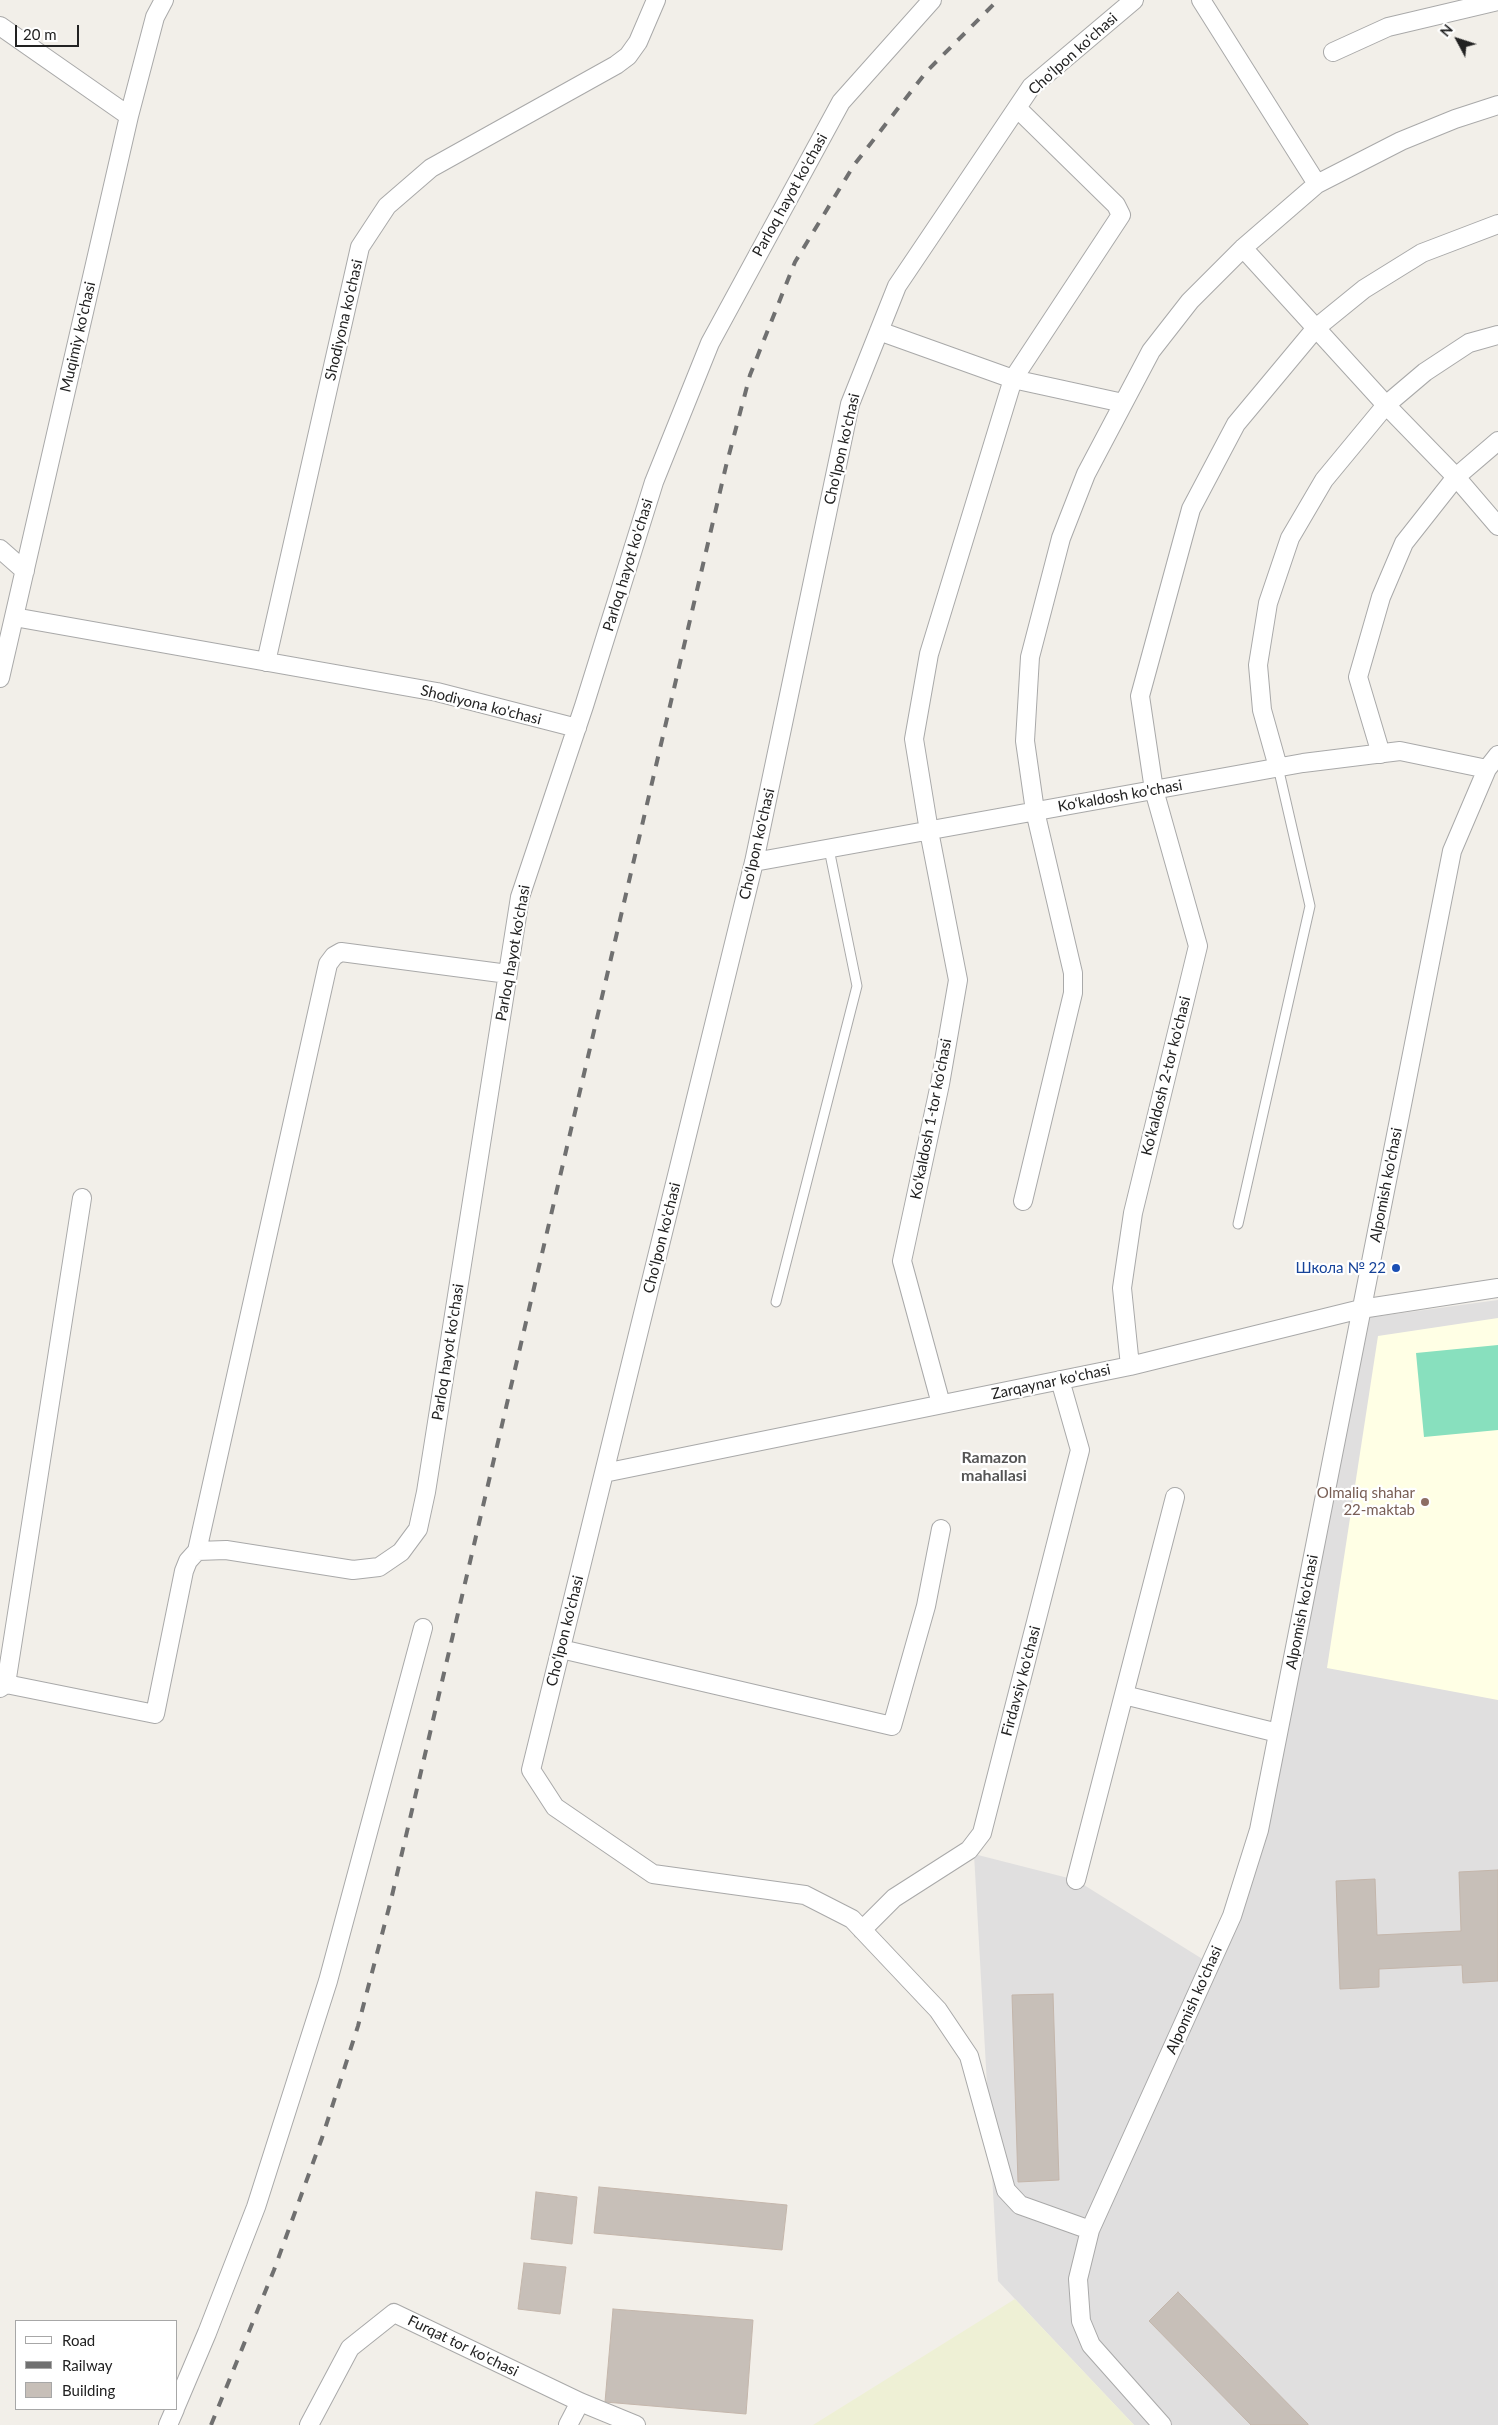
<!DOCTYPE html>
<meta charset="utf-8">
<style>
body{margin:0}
#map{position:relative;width:1498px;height:2425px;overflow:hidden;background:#f2efe9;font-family:Lato,sans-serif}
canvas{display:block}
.legend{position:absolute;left:15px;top:2320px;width:162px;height:90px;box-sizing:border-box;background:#fff;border:1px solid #a7a7a7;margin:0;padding:6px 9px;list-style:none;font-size:15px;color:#222}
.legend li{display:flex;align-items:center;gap:10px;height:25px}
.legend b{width:25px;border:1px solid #a7a7a7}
.north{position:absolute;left:1433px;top:15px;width:50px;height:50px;-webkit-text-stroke:4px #fff;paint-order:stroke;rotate:310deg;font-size:14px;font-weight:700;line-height:20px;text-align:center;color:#222}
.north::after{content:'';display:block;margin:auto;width:18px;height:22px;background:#222;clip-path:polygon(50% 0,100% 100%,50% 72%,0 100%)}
.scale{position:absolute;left:15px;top:25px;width:64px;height:22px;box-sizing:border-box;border:2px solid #222;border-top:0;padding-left:6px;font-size:15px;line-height:18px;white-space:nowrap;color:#222;-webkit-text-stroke:4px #fff;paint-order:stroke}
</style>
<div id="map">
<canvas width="1498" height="2425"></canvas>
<ul class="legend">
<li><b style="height:6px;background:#fff"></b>Road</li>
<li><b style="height:6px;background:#707070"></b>Railway</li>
<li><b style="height:14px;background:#c7bfb8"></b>Building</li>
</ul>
<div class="north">N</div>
<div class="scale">20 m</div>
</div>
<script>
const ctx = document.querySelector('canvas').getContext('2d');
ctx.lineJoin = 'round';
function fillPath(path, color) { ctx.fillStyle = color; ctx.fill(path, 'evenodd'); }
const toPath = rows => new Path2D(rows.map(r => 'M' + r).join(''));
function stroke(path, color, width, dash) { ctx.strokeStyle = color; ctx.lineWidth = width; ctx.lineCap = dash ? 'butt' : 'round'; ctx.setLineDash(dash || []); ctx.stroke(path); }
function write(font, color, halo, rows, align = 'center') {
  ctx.font = font + ' Lato,sans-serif'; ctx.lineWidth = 4.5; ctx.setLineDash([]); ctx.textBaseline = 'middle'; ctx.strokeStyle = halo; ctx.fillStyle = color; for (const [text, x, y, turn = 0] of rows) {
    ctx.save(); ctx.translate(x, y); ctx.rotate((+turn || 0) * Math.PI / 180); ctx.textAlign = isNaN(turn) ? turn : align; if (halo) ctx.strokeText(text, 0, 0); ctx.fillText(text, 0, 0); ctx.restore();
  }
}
const residential = toPath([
 [1498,1300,1498,2425,1134,2425,998,2281,974,1854,1076,1880,1204,1960,1251,1851,1358,1319]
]);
const education = toPath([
 [1498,1318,1498,1700,1327,1668,1378,1336]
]);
const farmland = toPath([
 [1015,2299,1134,2425,813,2425]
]);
const pitch = toPath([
 [1498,1345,1498,1430,1424,1437,1416,1353]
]);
const building = toPath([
 [1498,1870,1498,1981,1463,1983,1462,1965,1379,1969,1379,1987,1340,1989,1336,1881,1375,1879,1377,1935,1461,1931,1459,1872,1498,1870],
 [1053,1994,1059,2180,1018,2182,1012,1995,1053,1994],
 [599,2187,787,2205,782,2250,594,2233,599,2187],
 [536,2192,577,2197,572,2244,531,2239,536,2192],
 [524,2263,566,2267,560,2314,518,2309,524,2263],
 [1178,2292,1308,2424,1308,2425,1251,2425,1149,2321,1178,2292],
 [613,2309,753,2320,746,2414,605,2402,613,2309]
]);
const lane = toPath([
 [1238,1224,1310,906,1278,767],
 [776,1302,857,986,829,849]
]);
const street = toPath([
 [1201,0,1317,184],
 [0,26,129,116],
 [1333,52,1388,27,1498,1],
 [1243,248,1386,405,1456,477,1498,526],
 [879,331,1013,379,1123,403],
 [0,549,25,571],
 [14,617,437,692,577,728],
 [266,662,360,247,387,206,431,168,616,65,628,56,638,42,656,0],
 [0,678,129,116,155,17,164,0],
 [1381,754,1358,677,1381,597,1404,543,1456,477,1498,441],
 [1278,767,1262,710,1258,665,1268,603,1290,538,1324,480,1386,405,1425,372,1469,343,1498,335],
 [754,862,1303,763,1400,751,1487,769],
 [1023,1201,1073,993,1073,973,1035,811,1025,741,1030,657,1061,538,1086,474,1151,351,1190,301,1243,248,1317,184,1401,141,1455,119,1498,105],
 [1130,1366,1122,1288,1133,1213,1198,946,1154,790,1140,696,1191,509,1236,424,1316,328,1364,289,1422,253,1498,224],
 [941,1404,902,1261,940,1084,958,980,929,831,914,739,929,654,1013,379,1121,215,1116,205,1017,108],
 [604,1473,1130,1366,1361,1309,1498,1288],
 [197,1551,328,964,334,956,341,952,508,974],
 [561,1649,892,1726,926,1606,941,1529],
 [6,1684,82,1198],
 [0,1688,6,1684,155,1714,184,1571,188,1561,197,1551,226,1550,353,1570,379,1567,401,1552,418,1529,426,1492,520,897,584,706,654,482,710,343,841,102,932,0],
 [1124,1695,1278,1733],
 [1076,1880,1175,1497],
 [862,1930,894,1898,969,1850,982,1833,1080,1450,1060,1380],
 [1090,2230,1020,2205,1006,2190,969,2056,938,2010,852,1919,805,1895,653,1874,555,1807,531,1770,754,862,850,404,897,286,1031,87,1134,0],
 [176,2406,207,2333,256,2207,328,1981,423,1628],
 [168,2425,175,2409],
 [309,2425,350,2348,394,2313,580,2402,636,2425],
 [568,2425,580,2402],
 [1162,2425,1091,2345,1081,2321,1078,2279,1090,2230,1232,1916,1259,1830,1452,851,1487,769,1498,755]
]);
const rail = toPath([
 [211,2425,274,2270,322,2138,358,2026,391,1900,726,466,750,375,795,262,854,165,927,71,998,0]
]);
const markers = [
 [1396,1268,5,"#1a4fb4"],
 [1425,1502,5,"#8d6e63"]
];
const streetNames = [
 ["Cho‘lpon ko'chasi",1073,54,-42],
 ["Parloq hayot ko'chasi",790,195,-61],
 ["Shodiyona ko'chasi",344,320,-77],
 ["Muqimiy ko'chasi",78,337,-77],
 ["Cho‘lpon ko'chasi",842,449,-77],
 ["Parloq hayot ko'chasi",628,565,-73],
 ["Shodiyona ko'chasi",481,705,14],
 ["Ko‘kaldosh ko'chasi",1120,796,-10],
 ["Cho‘lpon ko'chasi",757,844,-77],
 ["Parloq hayot ko'chasi",513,953,-80],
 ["Ko‘kaldosh 2-tor ko'chasi",1166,1076,-76],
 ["Ko‘kaldosh 1-tor ko'chasi",931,1119,-79],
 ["Alpomish ko'chasi",1386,1185,-79],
 ["Cho‘lpon ko'chasi",662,1238,-76],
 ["Parloq hayot ko'chasi",448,1352,-81],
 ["Zarqaynar ko'chasi",1051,1382,-12],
 ["Alpomish ko'chasi",1302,1612,-79],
 ["Cho‘lpon ko'chasi",565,1631,-76],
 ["Firdavsiy ko'chasi",1021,1681,-75],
 ["Alpomish ko'chasi",1194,2000,-66],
 ["Furqat tor ko'chasi",463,2346,26]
];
const transitNames = [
 ["Школа № 22",1386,1268]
];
const educationNames = [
 ["Olmaliq shahar",1415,1493],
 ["22-maktab",1415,1510]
];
const neighbourhoodNames = [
 ["Ramazon",994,1458],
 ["mahallasi",994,1476]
];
fillPath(residential, '#e0dfdf');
fillPath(education, '#ffffe5');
fillPath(farmland, '#eef0d5');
fillPath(pitch, '#88e0be');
fillPath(building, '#c7bfb8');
stroke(building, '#c4b6ab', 1);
stroke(lane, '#a9a9a9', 11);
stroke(street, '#a9a9a9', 20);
stroke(lane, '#fff', 9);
stroke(street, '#fff', 18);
stroke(rail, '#707070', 4, [10, 10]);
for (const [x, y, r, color] of markers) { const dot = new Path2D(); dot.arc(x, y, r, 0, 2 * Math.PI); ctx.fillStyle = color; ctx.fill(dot); stroke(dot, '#fff', 2); }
write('15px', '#222', '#fff', streetNames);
write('15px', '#164399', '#fff', transitNames, 'right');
write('15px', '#785e54', '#fff', educationNames, 'right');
write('bold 16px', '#555', '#fff', neighbourhoodNames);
</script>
